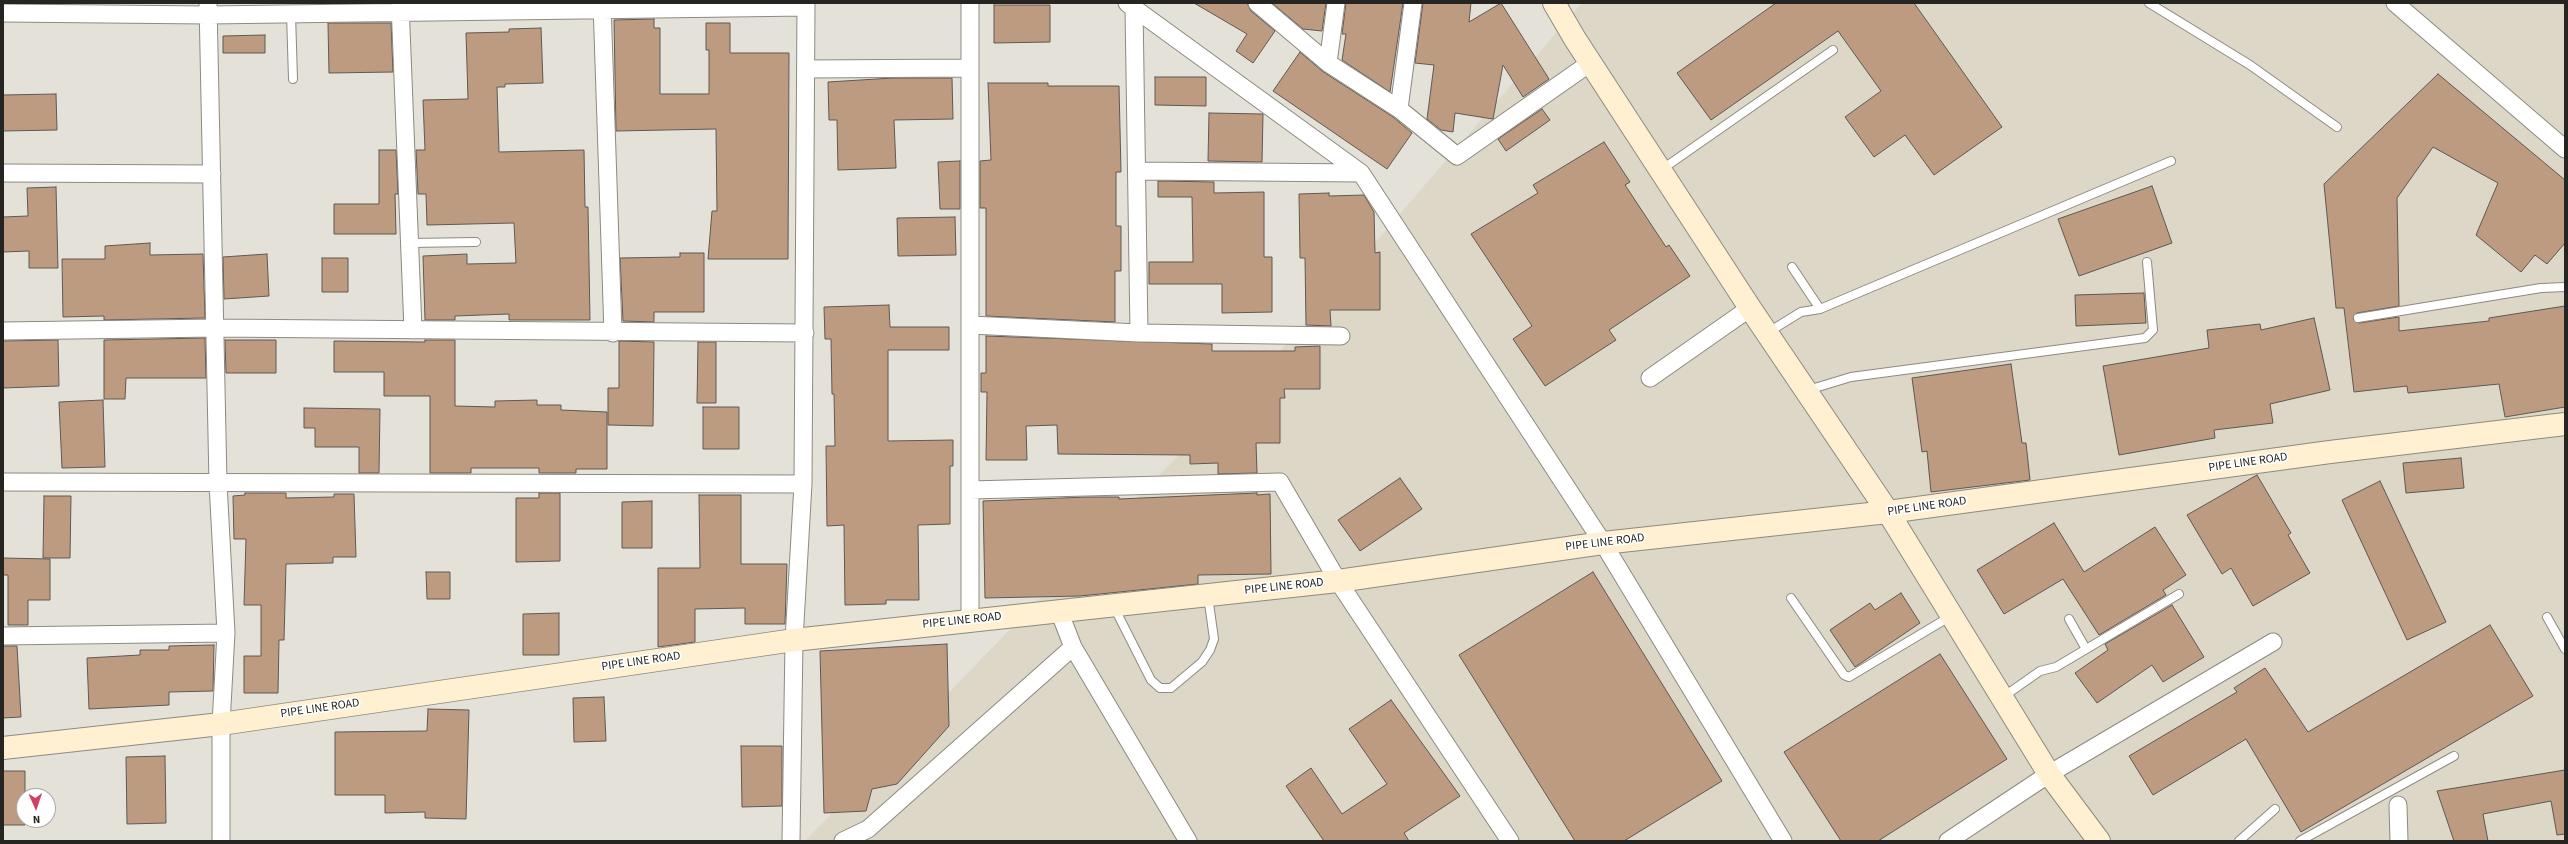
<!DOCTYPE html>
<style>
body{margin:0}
#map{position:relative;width:2568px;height:844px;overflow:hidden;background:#e4e2d8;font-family:"Source Sans 3",sans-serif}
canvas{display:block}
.frame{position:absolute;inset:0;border:4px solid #262521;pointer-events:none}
.north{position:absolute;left:16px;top:788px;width:40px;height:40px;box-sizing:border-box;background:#fff;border:1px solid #a8a8a6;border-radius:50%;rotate:177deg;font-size:11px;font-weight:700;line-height:16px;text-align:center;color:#262521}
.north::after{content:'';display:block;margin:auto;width:14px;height:18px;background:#d14161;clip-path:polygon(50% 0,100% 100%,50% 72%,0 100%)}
</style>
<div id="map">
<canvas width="2568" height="844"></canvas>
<div class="frame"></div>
<div class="north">N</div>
</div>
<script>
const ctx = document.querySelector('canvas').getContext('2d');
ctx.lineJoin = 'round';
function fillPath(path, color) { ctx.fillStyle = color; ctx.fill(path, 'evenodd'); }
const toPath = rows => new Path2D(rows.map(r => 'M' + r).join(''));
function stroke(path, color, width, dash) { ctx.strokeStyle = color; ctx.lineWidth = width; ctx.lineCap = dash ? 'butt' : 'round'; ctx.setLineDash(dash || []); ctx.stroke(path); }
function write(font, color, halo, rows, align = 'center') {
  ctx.font = font + ' "Source Sans 3",sans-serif'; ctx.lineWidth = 3.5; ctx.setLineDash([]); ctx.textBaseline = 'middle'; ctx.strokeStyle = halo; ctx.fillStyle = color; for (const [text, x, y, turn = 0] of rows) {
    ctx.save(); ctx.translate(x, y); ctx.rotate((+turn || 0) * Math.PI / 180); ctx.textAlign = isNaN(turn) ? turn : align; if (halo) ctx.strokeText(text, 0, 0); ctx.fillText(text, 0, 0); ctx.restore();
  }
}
const built = toPath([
 [1582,3,2565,3,2565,841,805,841,1297,333]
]);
const building = toPath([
 [1194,3,1247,3,1251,11,1275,31,1253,63,1236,51,1247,34,1194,3],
 [1272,3,1326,3,1322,31,1303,29,1272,3],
 [1346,3,1403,3,1390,92,1342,60,1346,34,1342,34,1346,3],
 [1423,3,1471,3,1469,22,1501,3,1549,79,1523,97,1503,65,1493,119,1455,113,1453,132,1441,130,1427,119,1434,65,1415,63,1423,3],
 [1776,3,1914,3,2002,127,1934,175,1905,135,1874,157,1845,117,1881,91,1838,31,1711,120,1677,73,1776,3],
 [994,5,1050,5,1050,42,994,43,994,5],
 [654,19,654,28,660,28,660,94,709,94,709,50,706,50,706,23,730,23,730,53,789,53,788,259,708,259,712,211,717,211,716,129,616,131,614,20,654,19],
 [328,23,391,23,393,72,329,73,328,23],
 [541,28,543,83,505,84,505,87,497,87,499,152,584,150,585,207,588,207,590,320,509,320,509,314,455,316,455,320,425,320,423,256,467,254,467,264,516,263,514,223,427,225,426,194,418,194,416,150,425,150,423,100,468,99,466,33,509,32,509,29,541,28],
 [265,35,265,53,223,53,223,36,265,35],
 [1300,52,1322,71,1393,117,1412,133,1387,169,1273,91,1300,52],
 [2438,74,2565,180,2565,243,2547,264,2535,255,2521,272,2476,235,2498,183,2433,147,2397,198,2399,306,2357,313,2353,319,2359,323,2399,317,2399,331,2489,321,2489,318,2565,306,2565,407,2505,417,2499,384,2408,393,2407,386,2354,392,2344,308,2336,308,2324,184,2438,74],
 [1155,77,1206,77,1206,106,1155,105,1155,77],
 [893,78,952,78,953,119,894,120,896,168,838,170,837,120,829,120,828,82,893,78],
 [988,83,1048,83,1048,86,1119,86,1121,172,1116,172,1116,226,1121,226,1121,271,1115,271,1115,322,986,316,986,208,980,208,980,161,991,160,988,83],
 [56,94,57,130,3,131,3,95,56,94],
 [1542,109,1550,120,1506,151,1498,139,1542,109],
 [1209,113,1263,114,1262,162,1208,161,1209,113],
 [1604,142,1630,182,1625,185,1666,247,1669,245,1690,276,1609,330,1616,340,1545,386,1513,339,1532,326,1471,234,1538,193,1533,185,1604,142],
 [379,150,396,150,398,194,395,194,396,234,334,234,334,204,379,204,379,150],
 [960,161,960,209,940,209,938,162,960,161],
 [1158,181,1214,182,1214,193,1264,192,1264,257,1272,257,1272,312,1222,313,1222,284,1149,284,1149,262,1193,262,1192,197,1158,197,1158,181],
 [2152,186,2172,243,2079,276,2058,219,2152,186],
 [56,187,58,268,29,268,29,251,3,252,3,217,28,216,27,188,56,187],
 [1329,193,1329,196,1364,195,1374,212,1375,253,1380,252,1380,310,1330,310,1331,326,1306,325,1305,258,1300,258,1299,194,1329,193],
 [955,217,956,255,898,256,897,218,955,217],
 [150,243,150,255,203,254,205,318,104,320,104,316,63,317,62,259,105,259,105,246,150,243],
 [680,253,704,253,704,312,654,312,654,322,623,321,620,258,680,257,680,253],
 [267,254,269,296,224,299,223,257,267,254],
 [322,258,348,258,348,292,322,292,322,258],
 [2144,293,2146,323,2076,326,2075,295,2144,293],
 [889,305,890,327,949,327,949,350,888,350,888,441,953,440,953,466,950,466,950,524,918,525,919,600,886,600,886,604,845,605,844,525,827,526,826,446,835,446,834,394,832,394,831,339,825,339,824,307,889,305],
 [2314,318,2330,390,2270,404,2273,423,2214,430,2215,438,2119,455,2103,366,2209,348,2207,330,2260,324,2261,330,2314,318],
 [986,336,1212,344,1212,351,1295,351,1295,347,1320,346,1320,389,1284,389,1285,398,1280,398,1280,443,1256,443,1257,473,1218,474,1218,463,1190,464,1190,455,1058,454,1057,425,1026,426,1027,460,986,460,987,392,981,392,981,373,986,373,986,336],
 [205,338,206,378,126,378,125,399,104,399,104,340,205,338],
 [58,340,59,386,3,388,3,341,58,340],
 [225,340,276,340,276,373,226,373,225,340],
 [425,340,455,340,455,406,495,407,495,401,537,400,537,405,561,405,561,410,607,412,607,469,576,469,576,473,539,473,539,468,471,468,471,473,430,473,430,396,384,396,384,372,334,372,334,341,425,342,425,340],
 [619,341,654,342,653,426,608,425,608,388,619,388,619,341],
 [698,342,716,342,716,403,697,403,698,342],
 [2011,364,2022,443,2026,443,2030,480,1931,492,1927,451,1922,452,1912,378,2011,364],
 [103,400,105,467,62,468,59,402,103,400],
 [703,407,739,407,739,449,703,449,703,407],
 [304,408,380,409,379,473,359,473,359,447,315,447,315,428,304,428,304,408],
 [2461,458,2464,488,2406,493,2403,463,2461,458],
 [2257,475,2291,533,2288,535,2310,573,2253,606,2231,568,2222,574,2187,515,2257,475],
 [1400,478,1422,509,1360,551,1338,520,1400,478],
 [2380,481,2446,622,2407,640,2342,500,2380,481],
 [245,493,286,493,286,498,334,497,334,494,354,494,356,557,333,557,333,563,286,564,284,640,279,640,278,693,244,693,244,656,261,656,261,605,244,605,246,539,234,539,233,496,245,495,245,493],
 [539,493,560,493,560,561,516,562,516,498,539,498,539,493],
 [1257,493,1257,495,1270,494,1271,574,1198,575,1198,584,1080,596,985,598,983,501,1088,497,1119,497,1119,499,1257,493],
 [699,495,741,495,741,564,787,564,785,624,745,624,745,608,695,609,695,642,658,647,658,568,700,568,699,495],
 [44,496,71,496,70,558,43,558,44,496],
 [652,501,652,548,622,548,622,502,652,501],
 [2054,523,2084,572,2155,527,2186,575,2163,590,2166,595,2099,635,2063,579,2004,614,1977,570,2054,523],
 [3,558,50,559,50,600,28,600,28,625,8,625,8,575,3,575,3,558],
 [426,572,450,572,450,599,427,599,426,572],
 [1593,572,1722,781,1624,841,1575,841,1459,655,1593,572],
 [1901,593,1920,623,1855,667,1830,630,1870,603,1875,610,1901,593],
 [2172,605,2204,657,2163,682,2152,665,2097,703,2075,673,2108,650,2105,644,2172,605],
 [559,613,559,655,523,655,523,614,559,613],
 [2490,625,2533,696,2301,832,2246,739,2153,795,2129,756,2237,692,2234,688,2265,668,2308,732,2490,625],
 [947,644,949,726,897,784,872,789,866,811,824,813,820,651,947,644],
 [214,645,213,691,169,692,169,705,89,709,87,658,140,655,140,650,169,650,169,646,214,645],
 [3,646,17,646,21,717,3,718,3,646],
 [1940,654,2007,759,1878,841,1841,841,1784,752,1940,654],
 [604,697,606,741,574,742,573,698,604,697],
 [1391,700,1460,796,1404,833,1409,841,1324,841,1286,786,1311,768,1342,814,1387,784,1349,729,1391,700],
 [428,709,469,710,466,819,425,818,425,812,385,813,385,795,335,795,335,732,427,731,428,709],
 [741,746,782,746,782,806,742,807,741,746],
 [165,756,166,823,127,824,126,757,165,756],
 [2565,770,2565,834,2557,835,2551,801,2483,814,2488,841,2454,841,2437,791,2565,770],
 [3,771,25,771,25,825,3,825,3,771]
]);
const lane = toPath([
 [2149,3,2250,65,2337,127],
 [291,14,293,79],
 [1661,170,1833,50],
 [409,243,476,242],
 [1792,267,1820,309],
 [2358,318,2541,288,2565,287],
 [1767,333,1801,312,1820,309,2171,161],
 [1808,390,1851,377,2145,338,2153,330,2147,262],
 [1791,598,1844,675,1849,677,1951,616],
 [1114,607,1151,680,1160,688,1171,688,1202,662,1210,650,1214,639,1208,596],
 [2547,617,2565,649],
 [2069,619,2086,649],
 [2003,697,2040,671,2056,667,2179,594],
 [2239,841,2275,809],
 [2300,841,2454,756]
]);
const street = toPath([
 [208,3,218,483,226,633,221,724,221,841],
 [400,3,413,330],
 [602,3,613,333],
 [970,3,970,620],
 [1127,3,1361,173,1603,543,1783,841],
 [1257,3,1328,63,1399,109,1457,156,1590,63],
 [2395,3,2565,149],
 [1134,8,1139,333],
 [3,13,208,15,806,7],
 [1328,63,1336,3],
 [806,69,970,68],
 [1399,109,1413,3],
 [1137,171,1361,173],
 [3,173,212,174],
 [970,325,1139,333,1341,336],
 [3,331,216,328,805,333],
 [1650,378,1750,308],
 [3,482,803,484],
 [970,490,1280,482,1338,581,1510,841],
 [1059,611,1073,647,1188,841],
 [3,636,226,633],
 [2398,805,2399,841],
 [791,841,794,640,803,484,806,3],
 [843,841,868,829,1073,647],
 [1948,841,2049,774,2273,642]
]);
const secondary = toPath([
 [1554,3,1575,39,1750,308,1888,512,2049,774,2099,841],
 [3,748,221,724,794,640,1338,581,1603,543,1888,512,2330,452,2565,424]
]);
const streetNames = [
 ["PIPE LINE ROAD",2248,463,-8],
 ["PIPE LINE ROAD",1927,507,-8],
 ["PIPE LINE ROAD",1605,543,-7],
 ["PIPE LINE ROAD",1284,587,-6],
 ["PIPE LINE ROAD",962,621,-6],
 ["PIPE LINE ROAD",641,662,-8],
 ["PIPE LINE ROAD",320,709,-8]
];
fillPath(built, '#dcd7c7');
fillPath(building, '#bd9b81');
stroke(building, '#605853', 1);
stroke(lane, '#8d8a81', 10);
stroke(street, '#8d8a81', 19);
stroke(secondary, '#8d8a81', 24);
stroke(lane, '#fff', 8);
stroke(street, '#fff', 17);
stroke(secondary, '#fef0d1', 22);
write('12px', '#262521', '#fff', streetNames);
</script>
